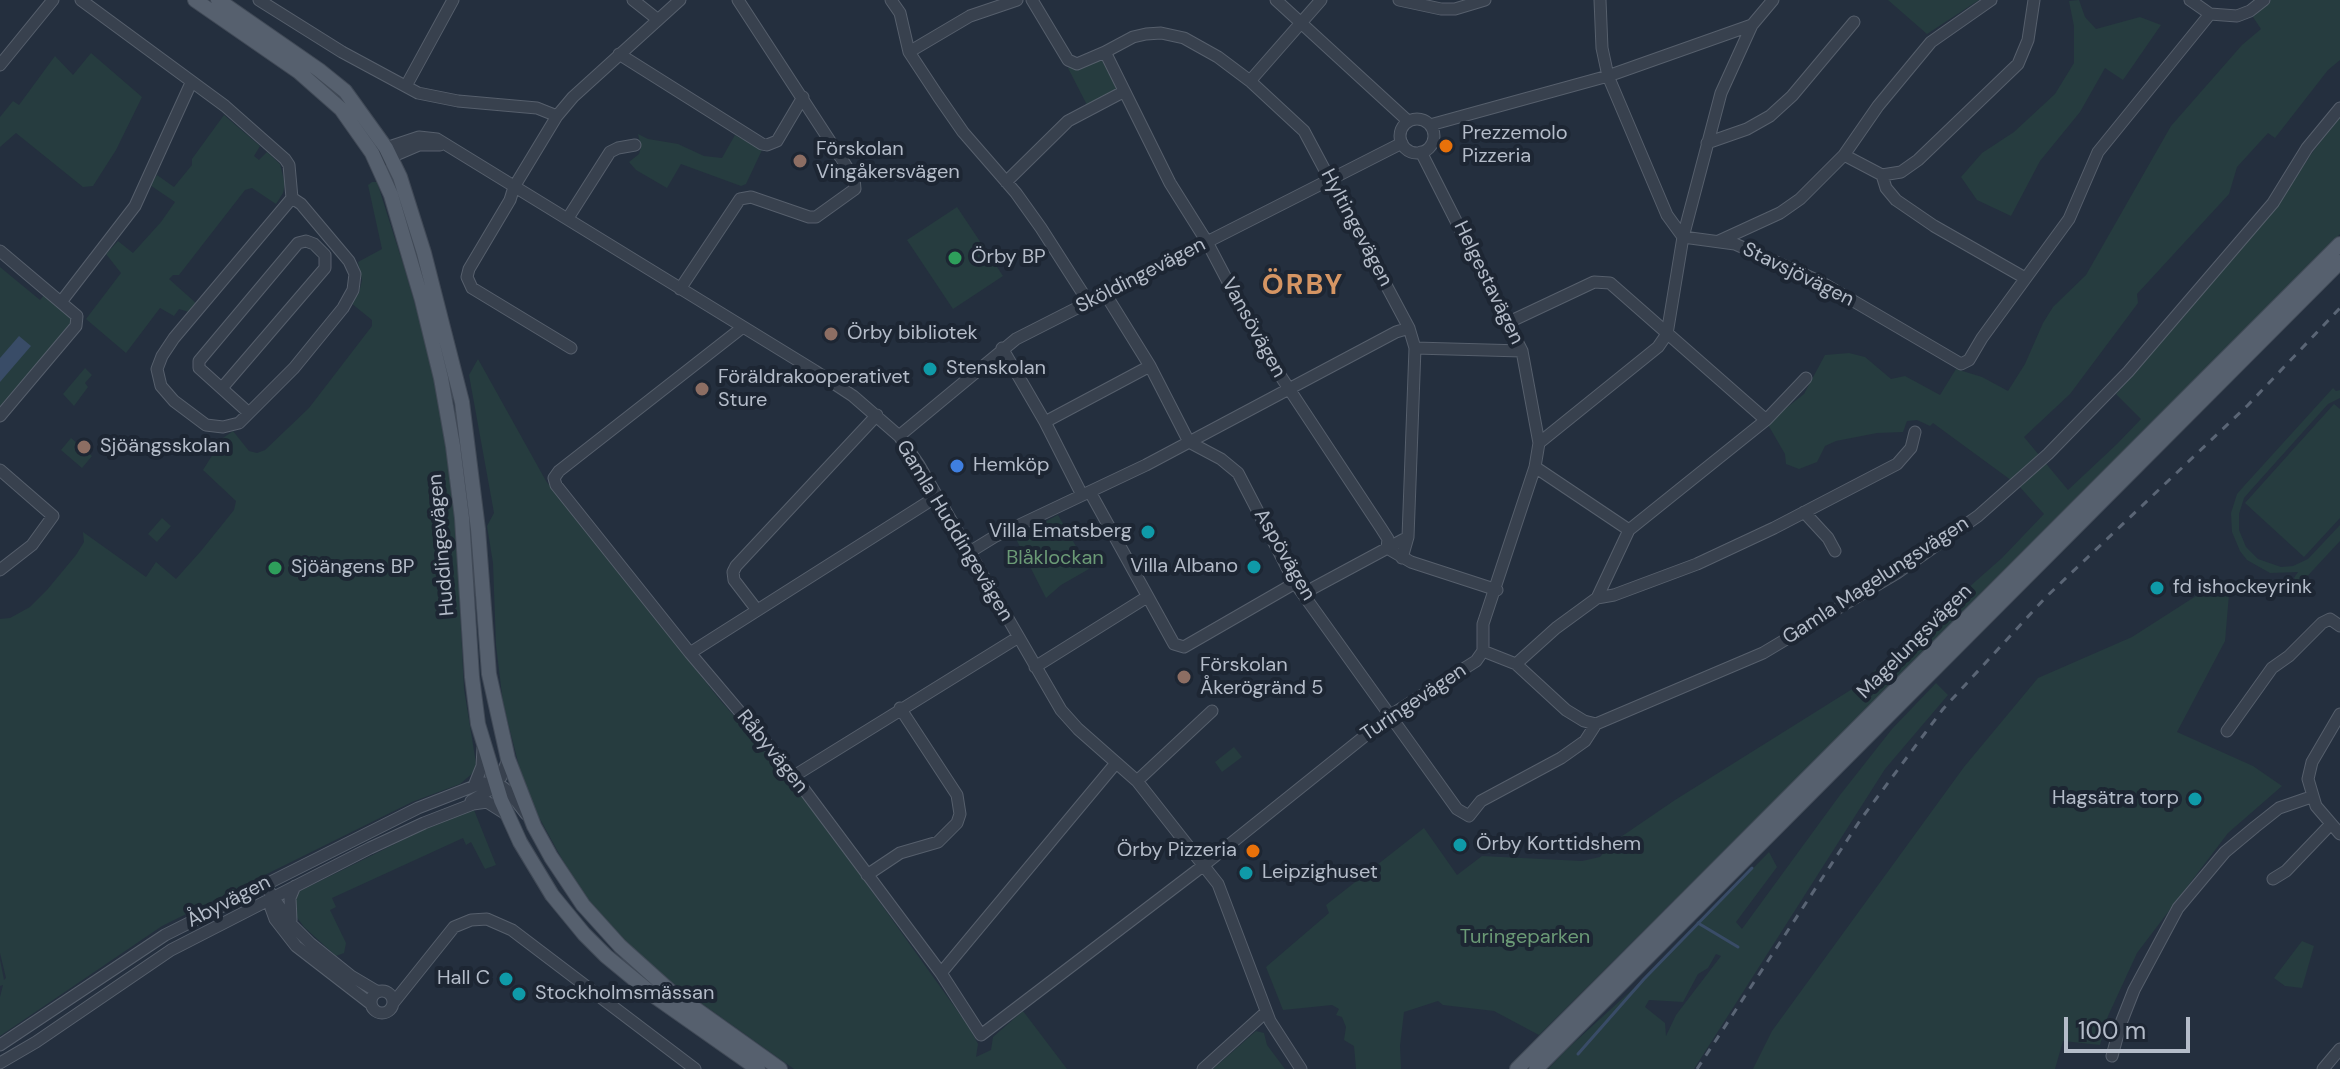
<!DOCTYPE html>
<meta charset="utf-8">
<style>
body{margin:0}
#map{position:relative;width:2340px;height:1069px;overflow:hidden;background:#242f3e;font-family:"DM Sans",sans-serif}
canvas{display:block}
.scale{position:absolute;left:2064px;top:1017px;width:126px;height:36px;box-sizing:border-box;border:4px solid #b4bcc9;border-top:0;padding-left:10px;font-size:24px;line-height:28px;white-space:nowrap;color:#b4bcc9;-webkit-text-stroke:6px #1d2633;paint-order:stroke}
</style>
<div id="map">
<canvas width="2340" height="1069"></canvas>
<div class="scale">100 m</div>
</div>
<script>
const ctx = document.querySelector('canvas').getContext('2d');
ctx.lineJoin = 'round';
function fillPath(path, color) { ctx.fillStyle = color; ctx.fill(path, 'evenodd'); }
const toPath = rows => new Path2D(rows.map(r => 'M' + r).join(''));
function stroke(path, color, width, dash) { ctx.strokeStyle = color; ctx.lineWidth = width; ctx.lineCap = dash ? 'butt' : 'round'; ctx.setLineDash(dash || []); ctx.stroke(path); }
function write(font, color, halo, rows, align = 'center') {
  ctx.font = font + ' "DM Sans",sans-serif'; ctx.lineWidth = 8; ctx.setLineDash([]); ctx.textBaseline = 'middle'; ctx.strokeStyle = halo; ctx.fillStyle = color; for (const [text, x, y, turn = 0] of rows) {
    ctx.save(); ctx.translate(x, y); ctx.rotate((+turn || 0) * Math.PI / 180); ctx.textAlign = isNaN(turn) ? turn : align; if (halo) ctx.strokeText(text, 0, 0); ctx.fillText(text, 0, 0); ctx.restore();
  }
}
const green = toPath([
 [1888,0,1979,0,1927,34],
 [2079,0,2085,17,2096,29,2140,17,2161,25,2123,80,2105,68,2080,112,2040,161,2011,216,1977,200,1961,177,1982,153,2014,132,2055,94,2074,63,2074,26,2069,1],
 [2271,0,2340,0,2340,60,2328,70,2275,138,2268,133,2237,167,2229,194,2137,294,2138,303,2070,394,2024,437,2068,490,2117,444,2141,419,2116,394,2277,206,2312,153,2340,117,2340,234,2324,252,1539,1035,1494,1011,1443,1005,1438,1001,1404,1012,1400,1046,1401,1069,1356,1069,1354,1046,1344,1040,1346,1027,1342,1017,1336,1015,1339,1009,1332,1005,1283,1010,1266,967,1329,913,1326,905,1424,828,1457,875,1482,856,1582,861,1600,857,1612,843,1675,800,1857,686,2002,558,2044,514,2019,486,1933,423,1930,426,1917,420,1907,421,1903,432,1877,433,1836,441,1825,446,1817,462,1799,469,1786,464,1785,454,1767,423,1804,394,1825,355,1849,353,1865,357,1891,379,1905,376,1940,395,1956,369,1982,377,2008,391,2025,364,2043,323,2053,307,2086,275,2171,126,2242,45,2261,29,2253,17],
 [91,53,142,97,116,150,93,186,83,187,16,133,0,147,0,117,13,101,19,105,55,56,73,75],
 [1100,60,1104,61,1117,86,1115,92,1087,105,1068,68],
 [224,115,260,146,254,156,259,160,267,152,280,164,285,184,283,193,276,204,252,188,245,190,179,275,173,275,169,279,197,304,189,312,179,309,174,316,160,308,126,353,86,319,121,273,106,254,118,241,133,253,161,222,175,202,150,185,157,175,174,187,192,165,192,159],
 [638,134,648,139,678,144,704,156,722,158,735,135,762,150,746,184,741,186,681,164,667,188,636,170,629,162,639,154,641,147],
 [372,182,377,182,404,267,432,362,440,407,455,511,464,689,476,763,474,772,460,784,412,802,162,926,0,1036,0,997,3,985,0,986,0,960,4,980,6,978,0,953,0,619,10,618,30,607,47,590,76,555,84,542,83,532,146,577,156,562,176,579,201,551,234,510,236,501,203,470,223,438,233,431,249,451,257,453,265,450,309,408,372,326,372,320,351,303,359,293,362,280,358,262,382,249,368,185],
 [957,207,1003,276,953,309,907,240],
 [0,267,40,300,45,294,71,317,72,324,0,410],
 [478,359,546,481,720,700,798,788,969,1027,978,1044,976,1057,991,1050,993,1037,1023,1011,1067,1069,794,1069,667,979,628,945,598,913,574,881,535,810,522,778,503,703,496,645,493,563,487,526,494,513,469,375],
 [85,368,92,375,85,383,88,387,74,406,63,394],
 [2333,388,2336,391,2340,390,2340,398,2328,404,2250,491,2244,498,2239,514,2239,530,2246,547,2258,559,2281,567,2293,566,2308,559,2340,525,2340,541,2300,584,2294,578,2298,572,2270,573,2247,560,2240,551,2232,532,2231,513,2237,494,2244,486],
 [2334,404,2340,409,2340,518,2304,557,2245,503],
 [71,438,92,456,82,468,61,450],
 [1058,515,1089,569,1061,585,1046,598,1015,537],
 [162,518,171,526,157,542,148,534],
 [2210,587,2229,594,2225,641,2177,732,2253,766,2282,786,2228,833,2137,953,2108,1016,2100,1045,2063,1041,2055,1069,1753,1069,1772,1031,1964,767,2038,678,2132,637],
 [1936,683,1948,695,1885,769,1694,1069,1548,1069,1567,1049,1644,979,1769,852,1777,867,1736,922,1742,929,1840,795,1892,729],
 [1716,954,1721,956,1676,1015,1666,1036,1665,1023,1645,1007,1649,1000,1683,1002,1698,974,1708,968],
 [1234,747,1242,757,1222,772,1215,762],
 [474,810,496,865,485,869,471,842,466,845,463,838,332,898,336,907,330,910,346,943,344,953,336,956,304,927,296,916,295,901,300,891,423,830],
 [2302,941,2314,946,2302,988,2285,986,2274,978],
 [1256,1031,1264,1033,1267,1045,1285,1069,1213,1069]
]);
const water = toPath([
 [19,336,31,346,0,382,0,358]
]);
const stream = toPath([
 [1698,923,1738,947],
 [1578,1054,1644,979,1752,868]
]);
const minor = toPath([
 [81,0,225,106,285,159,289,165,292,198,174,338,162,356,157,369,161,386,174,401,206,425,223,427,239,423,294,368,343,308,353,290,355,274,349,261,301,204,292,198],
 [259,0,342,52,418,93,458,101,537,108,557,116],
 [633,0,657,19],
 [891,0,900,13,909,52,938,96,963,132,1016,193,1041,228,1089,303],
 [1032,0,1068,60,1077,64,1105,52,1170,183,1207,242,1266,354,1381,528,1388,539,1387,548,1411,562,1497,590],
 [1276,0,1408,121],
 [1399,0,1441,9,1455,9,1485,0],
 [1600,0,1602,48,1608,76,1667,215,1683,237,1735,244,1821,282,1961,364,1969,360,1982,338,2069,219,2098,152,2210,14],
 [2190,0,2210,14,2237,16,2250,11,2264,0],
 [909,52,970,16,1017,0],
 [1105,52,1133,37,1146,34,1161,33,1184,38,1218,57,1250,81,1304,131,1409,328,1415,348,1408,537,1402,558],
 [619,54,762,144,767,145,777,141,803,97],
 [0,65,53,0],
 [1250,81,1321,0],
 [406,86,453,0],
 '1400 136a17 17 0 1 1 34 0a17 17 0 1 1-34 0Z',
 [1430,125,1608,76,1752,25],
 [1707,143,1747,129,1770,116,1792,96,1854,22],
 [380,150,419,137,437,139,815,371,853,396,899,436,919,465,1061,710,1078,729,1137,781,1218,884,1270,1021,1301,1069],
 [1421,152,1522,351,1539,443,1535,467,1483,624,1483,651],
 [1844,155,1882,175,1901,172,1918,160,2018,64,2028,40,2034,0],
 [377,163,419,145,440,145],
 [1882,175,1886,188,1896,200,1934,226,2025,278],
 [1006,182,1068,121,1123,92],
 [568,218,610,152,618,148,635,145],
 [1719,241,1780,213,1800,199,1844,155,1878,106,1931,42,1991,0],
 [0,251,77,316,76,326,0,416],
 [680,289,740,199,751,197,809,217,816,217,855,189,854,178,738,0],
 [1106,295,1150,366,1189,442,1221,459,1238,473,1295,583,1457,809,1469,816,1481,801,1561,758,1585,741,1596,724,1763,653,1897,573,1978,516,2048,454,2128,372,2273,203,2307,148,2340,108],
 [61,302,135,206,191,83],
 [1507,323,1594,282,1610,283,1766,420],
 [743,327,559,471,554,478,556,485,690,653,794,776,941,973,981,1035,1204,865,1391,715,1476,661,1483,651,1516,664,1556,628,1597,598,1614,595,1697,564,1774,528,1897,464,1911,448,1915,432],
 [571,348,472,288,467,277,469,269,510,200,514,187,557,116,573,97,680,0],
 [1002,348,1045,422,1082,495],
 [1415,348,1522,351],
 [222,388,325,268,325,255,314,244,306,241,298,243,199,361,199,368,249,413],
 [1045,422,1150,366],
 [899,436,1016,339,1402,143],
 [1539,443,1658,347,1667,334,1683,237,1721,93,1752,25,1773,0],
 [1535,467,1629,530],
 [0,470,53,516,32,545,0,570],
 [1090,492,1174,644,1184,647,1295,583],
 [1804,512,1828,538,1835,551],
 [968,553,994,537,1146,465,1396,332,1409,328],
 [1304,593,1408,537],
 [1597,598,1629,530,1766,420,1806,378],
 [757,610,734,580,733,572,736,566,877,415],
 [690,653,936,497],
 [1516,664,1566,710,1584,721,1596,724],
 [1035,667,1147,597],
 [2340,714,2312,762,2308,779,2316,806,2340,834],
 [2227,731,2272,668,2289,656,2322,623,2330,619,2340,626],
 [794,776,1017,638],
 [1137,781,1212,711],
 [474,786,482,766,483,748],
 [471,801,491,789,501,777,508,759],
 [867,875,900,853,938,842,957,823,960,814,957,795,900,708],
 [2273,879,2286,871,2330,825],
 [269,891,292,925,310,943,351,976,378,992],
 [272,897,271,908,275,919,296,946,371,1004],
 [291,920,290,898,295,886],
 [941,973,1116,763],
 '371 1002a11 11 0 1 1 22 0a11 11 0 1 1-22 0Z',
 [394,1002,454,927,471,920,487,919,512,930,695,1069],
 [0,1045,165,935,418,808,482,783,490,783,500,785,509,792,526,814],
 [2112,1056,2121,1023,2134,990,2178,908,2225,852,2255,827,2279,808,2311,797],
 [0,1063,36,1042,171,950,370,848,424,823,473,804,487,802,506,814],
 [1203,1069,1266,1012],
 [2323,1069,2340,1049]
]);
const major = toPath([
 [195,0,299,72,341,109,372,153,391,195,422,300,441,378,453,446,462,518,472,677,478,724,501,800,520,842,552,895,584,934,606,956,657,998,758,1069],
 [218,0,319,70,345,91,386,148,400,177,424,253,462,402,478,529,489,674,508,759,534,826,551,857,583,905,620,946,669,990,780,1069],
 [1517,1069,2340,244],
 [1536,1069,2340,262]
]);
const rail = toPath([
 [1697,1069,1861,819,1943,709,2046,597,2248,405,2340,308]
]);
const markers = [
 [1446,146,8,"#e8710a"],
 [800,161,8,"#8d6e63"],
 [955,258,8,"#2e9e5b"],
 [831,334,8,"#8d6e63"],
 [930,369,8,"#0f9aa8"],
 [702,389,8,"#8d6e63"],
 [84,447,8,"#8d6e63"],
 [957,466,8,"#3f7fe0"],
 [1148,532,8,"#0f9aa8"],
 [1254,567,8,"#0f9aa8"],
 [275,568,8,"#2e9e5b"],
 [2157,588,8,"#0f9aa8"],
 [1184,677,8,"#8d6e63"],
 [2195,799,8,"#0f9aa8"],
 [1460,845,8,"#0f9aa8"],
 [1253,851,8,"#e8710a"],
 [1246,873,8,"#0f9aa8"],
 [506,979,8,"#0f9aa8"],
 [519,994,8,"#0f9aa8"]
];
const poiNames = [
 ["Prezzemolo",1462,134],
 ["Pizzeria",1462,157],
 ["Förskolan",816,150],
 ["Vingåkersvägen",816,173],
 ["Örby BP",971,258],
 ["Örby bibliotek",847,334],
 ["Stenskolan",946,369],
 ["Föräldrakooperativet",718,378],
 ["Sture",718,401],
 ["Sjöängsskolan",100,447],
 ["Hemköp",973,466],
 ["Villa Ematsberg",1132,532,"right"],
 ["Villa Albano",1238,567,"right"],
 ["Sjöängens BP",291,568],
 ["fd ishockeyrink",2173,588],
 ["Förskolan",1200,666],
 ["Åkerögränd 5",1200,689],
 ["Hagsätra torp",2179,799,"right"],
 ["Örby Korttidshem",1476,845],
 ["Örby Pizzeria",1237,851,"right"],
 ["Leipzighuset",1262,873],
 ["Hall C",490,979,"right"],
 ["Stockholmsmässan",535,994]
];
const streetNames = [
 ["Hyltingevägen",1356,228,62],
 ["Stavsjövägen",1798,275,26],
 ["Sköldingevägen",1141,276,-27],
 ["Helgestavägen",1488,283,64],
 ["Vansövägen",1253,328,61],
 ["Gamla Huddingevägen",954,531,59],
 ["Huddingevägen",442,545,-95],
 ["Aspövägen",1284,555,60],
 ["Gamla Magelungsvägen",1876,581,-33],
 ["Magelungsvägen",1915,642,-45],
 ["Turingevägen",1414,703,-34],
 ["Råbyvägen",772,752,51],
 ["Åbyvägen",229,902,-27]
];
const parkNames = [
 ["Blåklockan",1055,559],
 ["Turingeparken",1525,938]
];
const districtNames = [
 ["ÖRBY",1303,287]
];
fillPath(green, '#263c3f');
fillPath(water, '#394c67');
stroke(stream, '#394c67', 3);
stroke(minor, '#565f6c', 13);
stroke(major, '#414a57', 16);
stroke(minor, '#38414e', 11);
stroke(major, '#56606e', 14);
stroke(rail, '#5a6575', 3, [8, 8]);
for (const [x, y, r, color] of markers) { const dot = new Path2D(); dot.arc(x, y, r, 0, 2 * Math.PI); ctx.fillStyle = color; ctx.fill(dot); stroke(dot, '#1d2633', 3); }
write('20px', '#b4bcc9', '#1d2633', poiNames, 'left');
write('20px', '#b4bcc9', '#1d2633', streetNames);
write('20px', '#6b9a76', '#1d2633', parkNames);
ctx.letterSpacing = '2px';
write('bold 28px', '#d59563', '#1d2633', districtNames);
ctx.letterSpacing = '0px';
</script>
